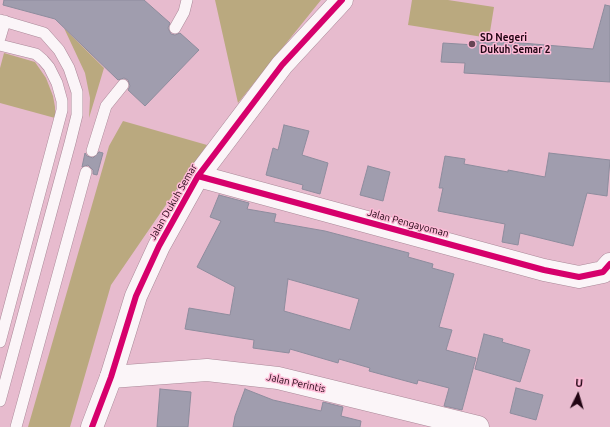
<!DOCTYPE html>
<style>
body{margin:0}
#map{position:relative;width:610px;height:427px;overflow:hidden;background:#e7bbce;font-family:Ubuntu,sans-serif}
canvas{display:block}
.north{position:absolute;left:558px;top:375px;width:40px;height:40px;-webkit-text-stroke:3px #febbd7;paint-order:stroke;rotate:5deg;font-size:11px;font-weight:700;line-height:16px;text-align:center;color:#210513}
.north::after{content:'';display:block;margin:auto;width:14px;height:18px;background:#210513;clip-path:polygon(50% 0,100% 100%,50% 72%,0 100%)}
</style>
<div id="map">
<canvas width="610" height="427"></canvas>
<div class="north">U</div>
</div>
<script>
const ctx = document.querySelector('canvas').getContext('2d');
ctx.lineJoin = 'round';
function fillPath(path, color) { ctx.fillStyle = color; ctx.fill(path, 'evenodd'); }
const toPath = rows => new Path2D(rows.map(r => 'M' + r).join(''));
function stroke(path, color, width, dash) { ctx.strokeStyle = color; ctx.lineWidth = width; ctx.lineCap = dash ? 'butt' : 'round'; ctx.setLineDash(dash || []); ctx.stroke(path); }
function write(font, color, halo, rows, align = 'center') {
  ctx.font = font + ' Ubuntu,sans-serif'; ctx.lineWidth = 3; ctx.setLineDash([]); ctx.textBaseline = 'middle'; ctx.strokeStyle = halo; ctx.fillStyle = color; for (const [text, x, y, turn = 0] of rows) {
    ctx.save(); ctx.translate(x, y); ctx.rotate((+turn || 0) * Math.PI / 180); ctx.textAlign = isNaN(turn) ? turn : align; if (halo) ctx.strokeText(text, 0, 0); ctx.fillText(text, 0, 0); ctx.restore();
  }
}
const green = toPath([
 [215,0,321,0,238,103],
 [412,0,448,0,494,7,489,38,408,25],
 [64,28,104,68,89,118,90,98,85,73],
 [4,53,35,62,46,78,53,96,55,107,55,118,0,103,0,68],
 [123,121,207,145,111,285,70,427,28,427,109,146]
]);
const building = toPath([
 [4,0,144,0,170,23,168,28,171,34,175,35,180,33,199,50,145,106,128,90,130,86,128,80,124,78,118,80,55,19,3,5,4,0],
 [605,5,610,6,610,82,464,73,465,63,441,62,443,43,475,45,475,41,498,43,498,41,593,49,605,5],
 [284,125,309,131,302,155,328,163,320,194,302,189,303,185,266,175,273,148,278,150,284,125],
 [99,152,103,153,97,175,93,174,93,170,88,165,82,167,85,153,87,156,93,158,99,152],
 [549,153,610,160,607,196,587,193,573,246,520,233,518,245,502,242,505,224,438,211,443,188,439,188,445,156,465,159,464,164,508,172,508,170,545,177,549,153],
 [368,166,390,172,383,201,360,195,368,166],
 [219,195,249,203,247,209,276,214,274,222,325,231,409,253,408,257,433,264,432,268,454,274,439,327,452,330,446,350,476,358,462,410,444,406,449,388,418,380,417,384,369,371,370,368,339,359,338,363,290,349,289,353,253,348,254,340,185,329,189,308,230,315,235,287,197,267,221,221,210,217,219,195],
 [288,279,359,299,350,330,284,311,288,279],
 [484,334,503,339,502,342,530,350,520,382,475,369,484,334],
 [516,388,543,395,536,420,510,413,516,388],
 [160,389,191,392,188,427,157,427,160,389],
 [245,389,273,400,321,411,323,402,343,407,341,416,361,421,360,427,233,427,235,416,245,389]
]);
const lane = toPath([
 [0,20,44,33,59,50,69,68,77,92,77,115,70,143,0,401],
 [175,28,184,12,187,0],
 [0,38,5,21],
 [0,45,36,54,43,60,49,67,57,83,62,101,62,110,0,342],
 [92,151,106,106,123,85],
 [16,427,86,172]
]);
const street = toPath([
 [198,176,544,270,579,277,603,272,610,264],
 [111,377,207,370,278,378,478,427]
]);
const secondary = toPath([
 [92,427,111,377,136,296,159,246,198,176,282,65,342,0]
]);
const cycleway = toPath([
 [198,176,544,270,579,277,603,272,610,264],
 [92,427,111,377,136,296,159,246,198,176,282,65,342,0]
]);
const markers = [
 [472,44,4,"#664554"]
];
const poiNames = [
 ["SD Negeri",480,38],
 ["Dukuh Semar 2",480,50]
];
const streetNames = [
 ["Jalan Dukuh Semar",173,202,-60],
 ["Jalan Pengayoman",408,223,15],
 ["Jalan Perintis",296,383,12]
];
fillPath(green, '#baa97f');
fillPath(building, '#a09dae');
stroke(building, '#8d8c9d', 1);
stroke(lane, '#aa8898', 12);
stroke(street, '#aa8898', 23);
stroke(secondary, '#aa8898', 23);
stroke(lane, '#fbf5f8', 11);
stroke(street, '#fbf5f8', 22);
stroke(secondary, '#fbf5f8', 22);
stroke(cycleway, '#d6006c', 6);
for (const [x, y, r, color] of markers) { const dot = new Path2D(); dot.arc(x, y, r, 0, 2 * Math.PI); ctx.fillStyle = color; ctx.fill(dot); stroke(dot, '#febbd7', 1.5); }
write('bold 10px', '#210513', '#febbd7', poiNames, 'left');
write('10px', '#210513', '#febbd7', streetNames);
</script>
